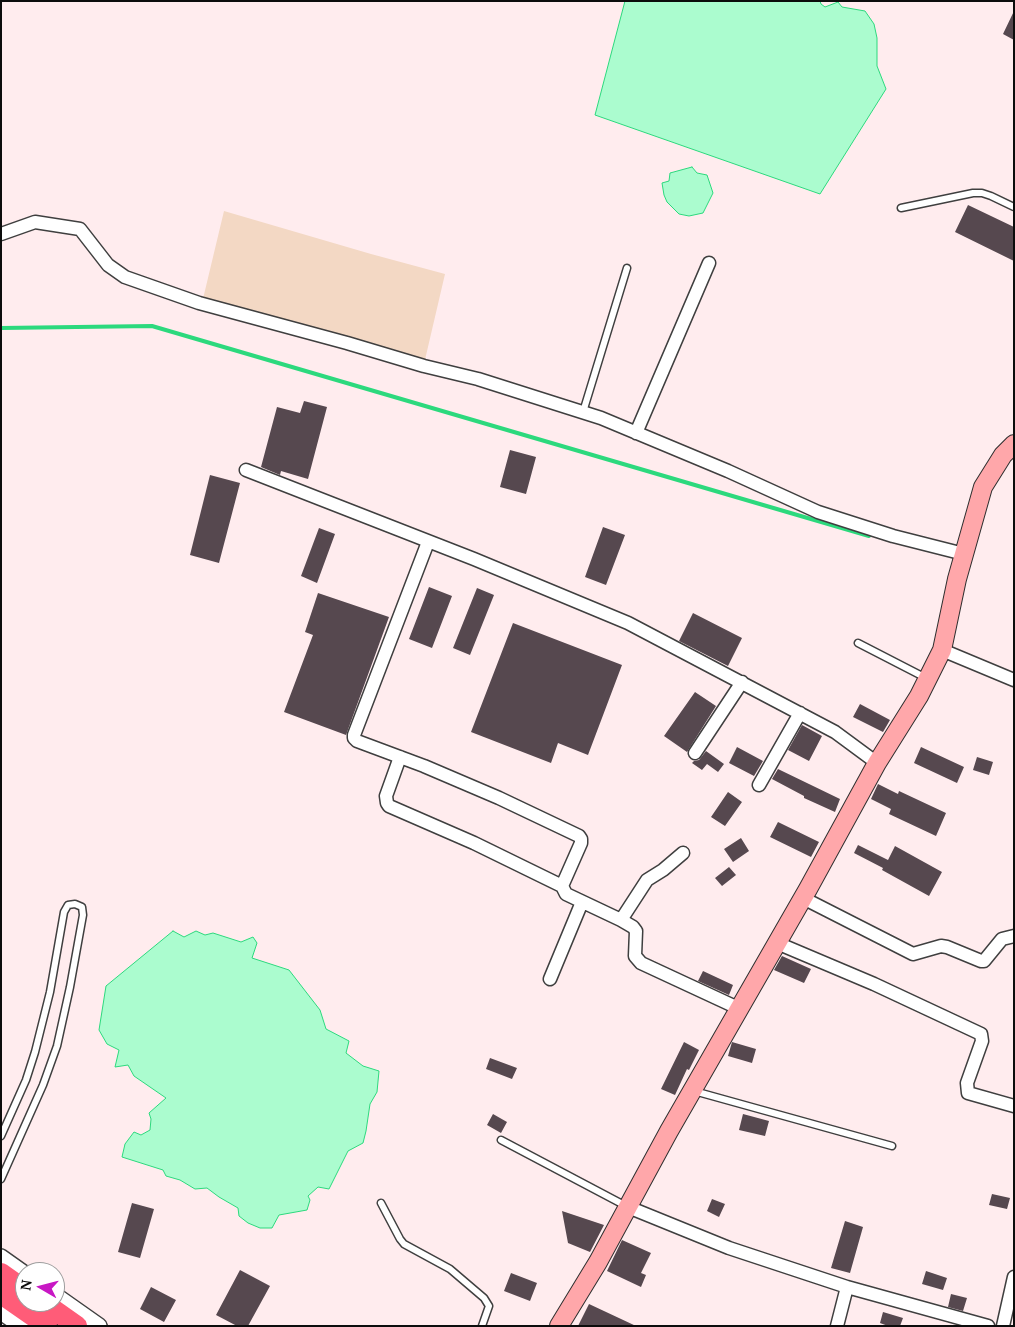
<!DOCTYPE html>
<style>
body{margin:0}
#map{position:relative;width:1015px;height:1327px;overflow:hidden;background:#ffecee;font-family:"PT Serif",serif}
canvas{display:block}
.frame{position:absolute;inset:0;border:2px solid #0c0c0c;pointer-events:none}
.north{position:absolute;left:15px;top:1262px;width:50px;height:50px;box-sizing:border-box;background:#fff;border:1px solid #9e9e9e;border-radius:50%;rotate:278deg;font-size:14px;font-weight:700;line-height:20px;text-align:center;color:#0c0c0c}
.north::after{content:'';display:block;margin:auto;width:18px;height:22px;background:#c818c4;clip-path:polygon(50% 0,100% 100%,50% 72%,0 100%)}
</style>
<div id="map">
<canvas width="1015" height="1327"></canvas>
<div class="frame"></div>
<div class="north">N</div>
</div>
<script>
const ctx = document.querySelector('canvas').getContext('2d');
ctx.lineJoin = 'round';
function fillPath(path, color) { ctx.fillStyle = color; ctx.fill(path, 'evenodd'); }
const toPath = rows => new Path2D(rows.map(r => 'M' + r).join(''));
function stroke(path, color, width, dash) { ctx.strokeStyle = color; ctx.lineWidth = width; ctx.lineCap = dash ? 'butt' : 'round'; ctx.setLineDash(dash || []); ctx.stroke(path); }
const pitch = toPath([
 [224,211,371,254,445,274,424,364,202,303]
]);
const water = toPath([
 [625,1,820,1,821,4,825,7,838,2,842,7,865,11,874,24,877,38,877,66,886,89,820,194,595,115,625,1],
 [692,167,697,173,707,175,713,193,703,213,689,216,679,214,667,202,664,195,662,183,669,181,670,173,692,167],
 [173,931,184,937,196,931,205,935,213,933,241,942,253,937,257,943,252,958,289,970,320,1010,326,1029,349,1041,346,1053,363,1066,379,1071,377,1092,370,1104,366,1131,363,1143,348,1151,329,1189,318,1187,308,1196,310,1200,307,1210,279,1215,272,1228,260,1228,248,1223,239,1216,238,1208,219,1197,207,1188,195,1189,180,1180,166,1176,163,1170,122,1157,125,1144,134,1132,141,1135,150,1130,151,1119,149,1113,166,1098,134,1076,128,1065,115,1067,119,1050,107,1044,99,1030,106,986,173,931]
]);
const stream = toPath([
 [1,328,152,326,869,536]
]);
const building = toPath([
 [1014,11,1014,40,1003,34],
 [968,205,1014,227,1014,261,955,232],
 [304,401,327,407,308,479,281,471,280,475,261,467,277,407,300,413],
 [510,450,536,457,526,494,500,487],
 [210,475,240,483,219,563,190,555],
 [603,527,625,535,606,585,585,577],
 [319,528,335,534,317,583,301,576],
 [429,587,452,596,432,648,409,639],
 [477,588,494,595,470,655,453,648],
 [318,593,389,617,346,735,284,712,313,635,305,632],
 [693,613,742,638,728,666,679,641],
 [513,623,622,665,588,755,558,743,551,763,471,732],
 [695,692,716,706,687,752,664,736],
 [860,704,890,720,883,732,853,717],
 [802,725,822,736,809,761,788,750],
 [737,747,763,761,754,776,729,763],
 [921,747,964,767,957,783,914,763],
 [706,751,724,764,718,772,707,764,702,770,692,763,694,761,699,760],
 [977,757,993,762,989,775,973,770],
 [778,769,840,799,835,812,804,798,804,796,772,779],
 [878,784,898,794,899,791,946,813,936,836,889,814,891,809,871,799],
 [728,792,742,802,725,826,711,817],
 [778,822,819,842,811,857,770,837],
 [741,838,749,851,733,862,724,849],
 [858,845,888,860,895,846,942,872,929,896,882,870,883,868,854,853],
 [729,867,736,875,722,886,715,878],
 [782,956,811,969,804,983,774,970],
 [703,971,733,985,729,995,698,981],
 [684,1042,699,1050,689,1070,687,1069,675,1095,661,1089],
 [732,1042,756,1049,752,1063,728,1056],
 [490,1058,517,1068,512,1079,486,1069],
 [493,1114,507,1122,501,1133,487,1125],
 [743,1114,769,1121,765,1136,739,1130],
 [992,1194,1010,1198,1007,1209,989,1205],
 [712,1199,725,1204,719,1217,707,1211],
 [132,1203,154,1209,140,1258,118,1252],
 [562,1211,604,1225,590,1252,568,1243],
 [845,1221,863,1227,850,1273,831,1268],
 [622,1240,651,1253,641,1273,646,1275,641,1287,607,1271],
 [240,1270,270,1286,248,1326,237,1326,216,1315],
 [926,1271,947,1278,943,1290,922,1284],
 [511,1273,537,1283,530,1301,504,1291],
 [151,1287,176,1300,164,1322,140,1309],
 [951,1294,967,1298,963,1311,948,1307],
 [589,1304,636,1326,578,1326],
 [883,1312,903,1318,900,1326,888,1326,880,1323]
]);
const service = toPath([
 [901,208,973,193,982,193,991,196,1014,207],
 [583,412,627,268],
 [858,643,926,678],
 [694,1091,892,1146],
 [1,1136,26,1080,35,1052,50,992,64,912,68,905,75,904,82,907,83,915,70,987,57,1046,43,1085,1,1179],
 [501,1140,626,1206],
 [381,1203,400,1239,404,1244,450,1269,484,1298,489,1306,482,1326]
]);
const minor = toPath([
 [1,234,35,222,80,229,108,265,125,277,199,303,347,343,424,366,478,379,601,418,728,471,818,512,893,536,964,554],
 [636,433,709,263],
 [246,470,474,559,628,623,835,732,877,763],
 [428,542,354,735,354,738,357,741,424,766,499,798,579,836,581,839,581,843,562,886,566,894,621,920,633,927,636,931,635,956,641,963,738,1008],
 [942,650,1014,680],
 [695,753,742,682],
 [400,757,386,796,387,803,389,806,474,843,562,886],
 [759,785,800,713],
 [803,898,913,954,941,946,947,947,981,961,984,961,1002,939,1014,936],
 [621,920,647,880,663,870,683,853],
 [777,943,874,984,981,1034,982,1041,967,1083,968,1093,1014,1106],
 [550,979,582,902],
 [628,1207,729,1248,847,1287,988,1326],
 [837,1326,847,1287],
 [1003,1326,1014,1277]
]);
const tertiary = toPath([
 [1,1257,25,1274],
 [55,1295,99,1326],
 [1,1312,21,1326]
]);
const secondary = toPath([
 [559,1326,598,1262,669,1131,808,889,877,763,919,696,942,650,957,579,983,487,1003,455,1014,444]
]);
const primary = toPath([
 [1,1273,25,1290],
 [1,1294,47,1326],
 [43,1302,77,1326]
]);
fillPath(pitch, '#f3d8c4');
fillPath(water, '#abfccf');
stroke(water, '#2cd97d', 1);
stroke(stream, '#2cd97d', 4);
fillPath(building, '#56484f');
stroke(service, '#3f3f3f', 9);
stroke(minor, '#3f3f3f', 15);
stroke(tertiary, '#3f3f3f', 18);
stroke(secondary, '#2e2e2e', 20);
stroke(primary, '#1d1d1d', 22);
stroke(service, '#fff', 6);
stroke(minor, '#fff', 12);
stroke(tertiary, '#fff', 15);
stroke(secondary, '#ffa7aa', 18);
stroke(primary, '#ff5c78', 20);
</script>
